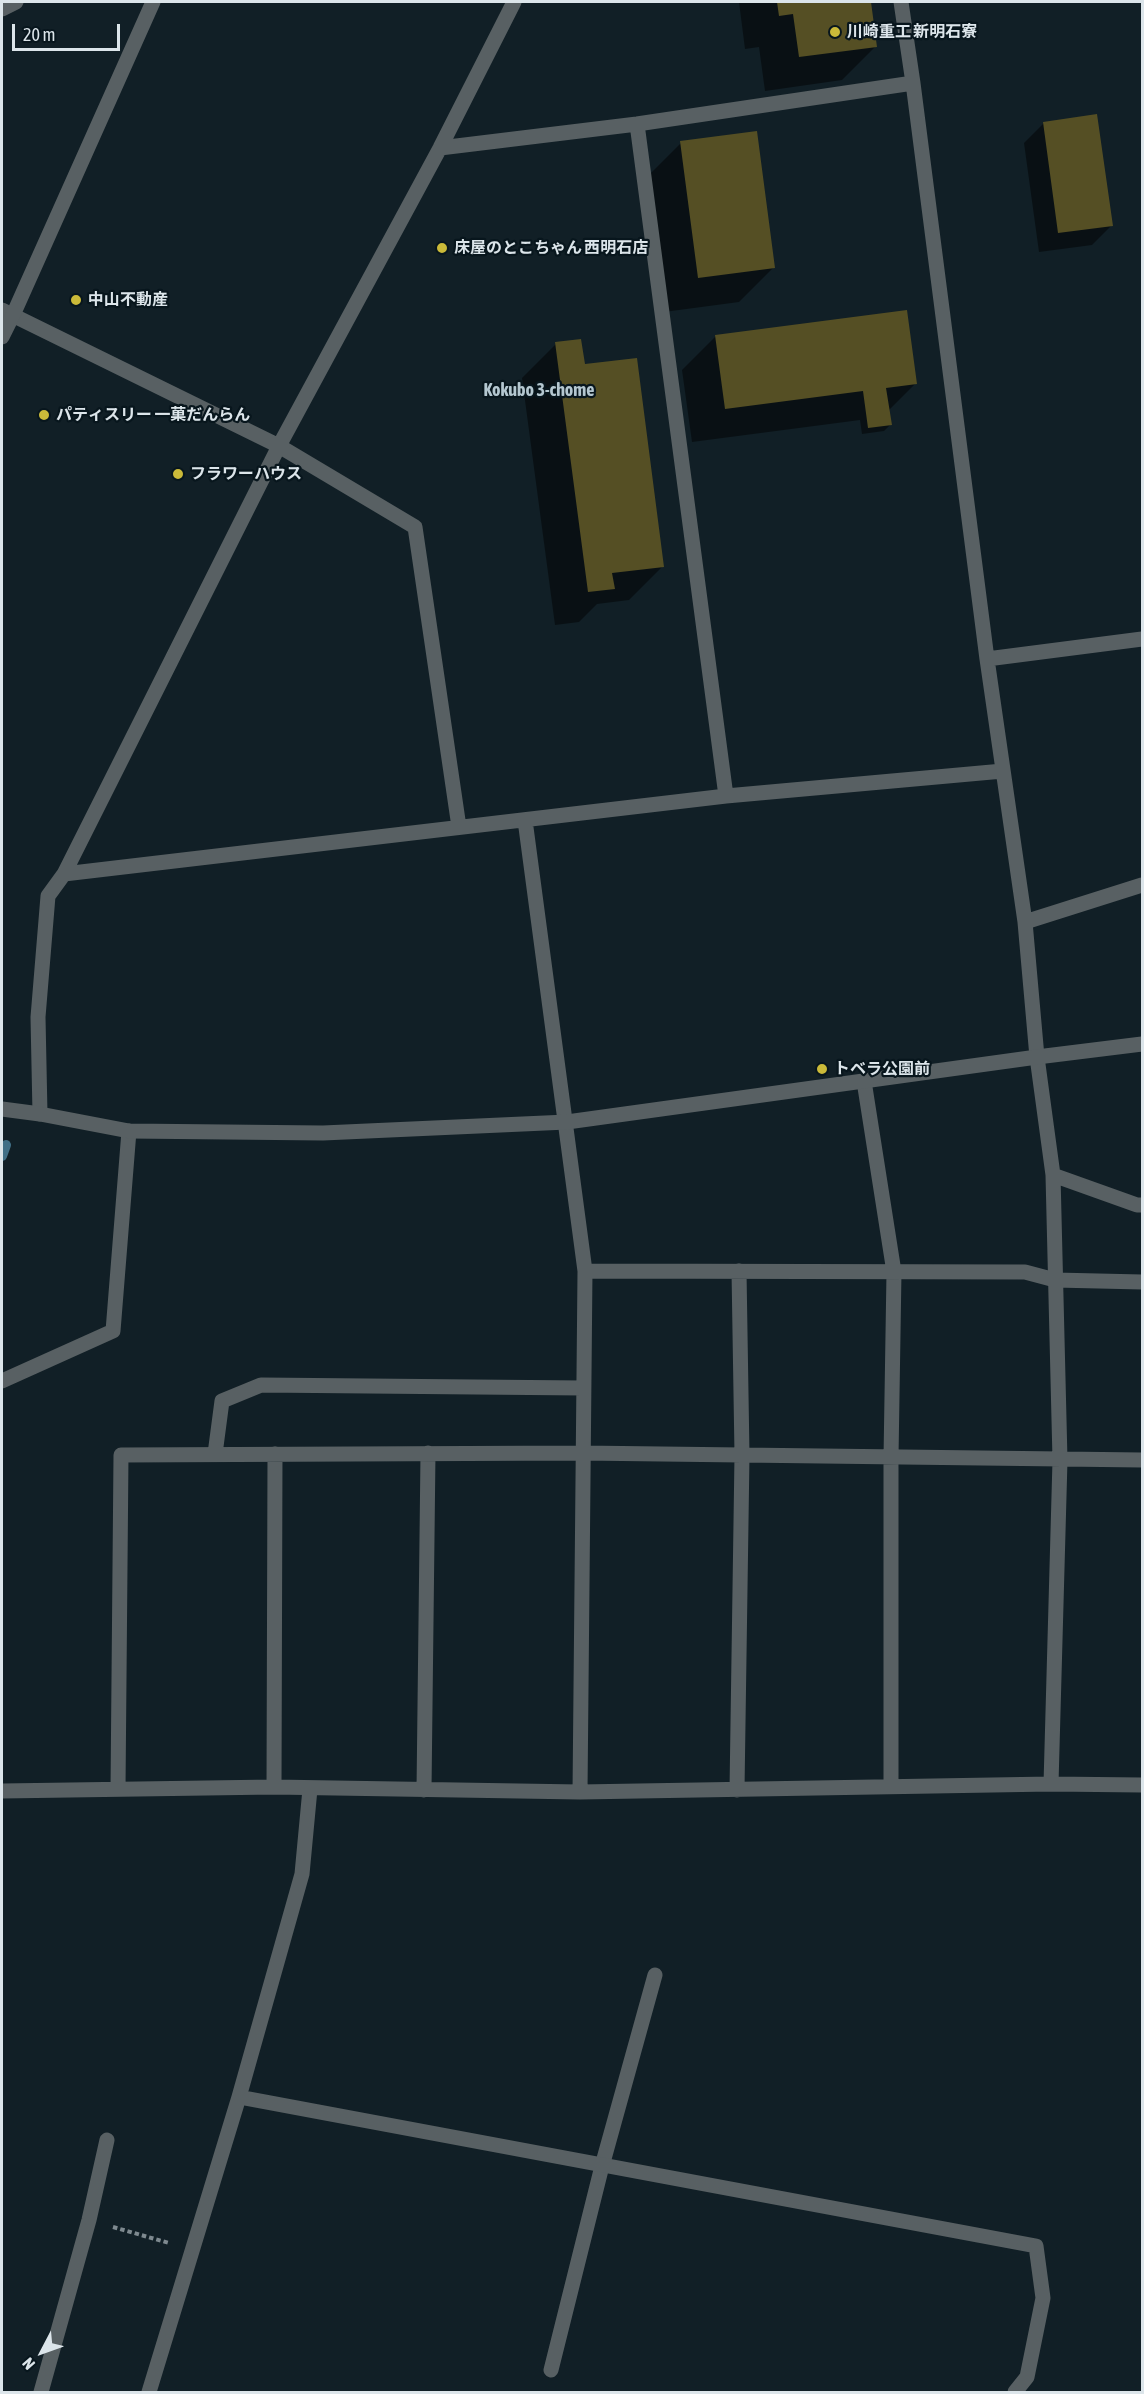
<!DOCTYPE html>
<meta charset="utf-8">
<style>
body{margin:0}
#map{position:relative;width:1144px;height:2394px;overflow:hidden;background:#111f26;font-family:"Asap Condensed",sans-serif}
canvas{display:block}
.frame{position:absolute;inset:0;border:3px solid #dce5ea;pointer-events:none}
.north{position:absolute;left:12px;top:2322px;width:60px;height:60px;-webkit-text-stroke:4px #08161d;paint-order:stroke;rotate:229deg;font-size:16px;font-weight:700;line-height:24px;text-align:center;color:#dce5ea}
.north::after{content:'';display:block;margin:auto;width:21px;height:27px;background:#dce5ea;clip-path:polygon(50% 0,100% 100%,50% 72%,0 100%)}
.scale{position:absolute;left:12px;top:24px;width:108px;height:27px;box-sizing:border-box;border:3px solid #dce5ea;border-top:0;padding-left:8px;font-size:18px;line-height:21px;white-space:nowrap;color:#dce5ea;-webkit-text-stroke:4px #08161d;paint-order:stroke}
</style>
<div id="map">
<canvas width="1144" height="2394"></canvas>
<div class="frame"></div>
<div class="north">N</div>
<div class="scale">20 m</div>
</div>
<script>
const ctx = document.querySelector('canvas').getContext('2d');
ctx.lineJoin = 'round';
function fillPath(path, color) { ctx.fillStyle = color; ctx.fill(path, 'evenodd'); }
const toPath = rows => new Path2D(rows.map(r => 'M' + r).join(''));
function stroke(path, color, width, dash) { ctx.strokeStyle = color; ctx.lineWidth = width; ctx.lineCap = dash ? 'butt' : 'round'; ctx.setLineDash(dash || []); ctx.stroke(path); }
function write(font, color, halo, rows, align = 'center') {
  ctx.font = font + ' "Asap Condensed","Noto Sans JP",sans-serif'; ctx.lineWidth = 4.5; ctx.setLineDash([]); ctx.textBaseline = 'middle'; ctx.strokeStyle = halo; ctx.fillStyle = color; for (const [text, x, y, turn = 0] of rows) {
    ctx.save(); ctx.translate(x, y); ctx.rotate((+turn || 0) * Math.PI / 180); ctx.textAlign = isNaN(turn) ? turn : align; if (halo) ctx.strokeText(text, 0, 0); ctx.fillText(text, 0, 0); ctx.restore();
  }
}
const shadow = toPath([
 [739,2,870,2,876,46,842,80,765,91,759,47,745,49],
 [1044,123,1112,225,1092,245,1039,252,1024,143],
 [681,143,773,268,739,302,664,312,647,177],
 [716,336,915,384,888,411,890,425,884,431,862,434,860,420,692,442,682,370],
 [556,344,584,366,663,566,629,600,597,604,579,622,555,625,522,378]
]);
const stream = toPath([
 [2,1156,6,1145]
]);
const building = toPath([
 [777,2,871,2,877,47,799,57,793,14,779,16],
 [1097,114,1113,226,1058,233,1043,122],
 [757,131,775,268,698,278,680,141],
 [907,310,917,384,886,388,892,425,868,428,863,391,725,409,715,335],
 [581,339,585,364,637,358,664,567,612,573,615,589,588,592,555,342]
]);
const path = toPath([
 [113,2227,169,2243]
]);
const service = toPath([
 [551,2370,602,2166,655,1975],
 [41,2392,89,2220,107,2140]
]);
const minor = toPath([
 [901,2,913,83,987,659,1025,922,1037,1057,1053,1175,1060,1460,1051,1784],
 [2,9,16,2],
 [637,124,726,796],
 [440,148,637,124,913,83],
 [2,310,279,446,415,527,459,827],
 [987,659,1142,639],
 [525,820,585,1271,580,1792],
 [64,874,726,796,1003,771],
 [1025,922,1142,885],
 [864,1081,894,1272,891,1458,891,1786],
 [40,1114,38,1017,48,896,64,874,279,446,440,148,514,2],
 [1053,1175,1137,1205,1142,1205],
 [585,1271,1025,1272,1055,1280,1142,1282],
 [2,1381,113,1331,129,1131],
 [215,1454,222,1401,261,1385,583,1388],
 [274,1787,275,1454],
 [118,1789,121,1455,582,1453,1142,1460],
 [424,1790,428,1453],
 [737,1790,742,1455,739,1271],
 [2,1791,274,1787,580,1792,1051,1784,1142,1785],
 [239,2097,1036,2246,1043,2298,1027,2377,1015,2392],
 [149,2392,239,2097,302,1874,310,1789]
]);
const tertiary = toPath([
 [2,337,13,315,153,2],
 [2,1109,40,1114,129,1131,323,1133,567,1122,1037,1057,1142,1044]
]);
const markers = [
 [835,32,6,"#cbba39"],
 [442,248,6,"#cbba39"],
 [76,300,6,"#cbba39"],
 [44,415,6,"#cbba39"],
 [178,474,6,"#cbba39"],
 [822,1069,6,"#cbba39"]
];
const poiNames = [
 ["川崎重工 新明石寮",847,32],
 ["床屋のとこちゃん 西明石店",454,248],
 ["中山不動産",88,300],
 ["パティスリー 一菓だんらん",56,415],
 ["フラワーハウス",190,474],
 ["トベラ公園前",834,1069]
];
const neighbourhoodNames = [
 ["Kokubo 3-chome",539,390]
];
fillPath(shadow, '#0007');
stroke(stream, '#416f86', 10);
fillPath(building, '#554f24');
stroke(path, '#7e898f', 4, [4.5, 3]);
stroke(service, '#586063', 15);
stroke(minor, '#586063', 15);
stroke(tertiary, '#586063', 15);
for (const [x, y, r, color] of markers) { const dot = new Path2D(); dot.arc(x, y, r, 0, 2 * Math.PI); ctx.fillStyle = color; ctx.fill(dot); stroke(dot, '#08161d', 2); }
write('bold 16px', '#dce5ea', '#08161d', poiNames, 'left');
write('bold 18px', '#b4c7d0', '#08161d', neighbourhoodNames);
</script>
